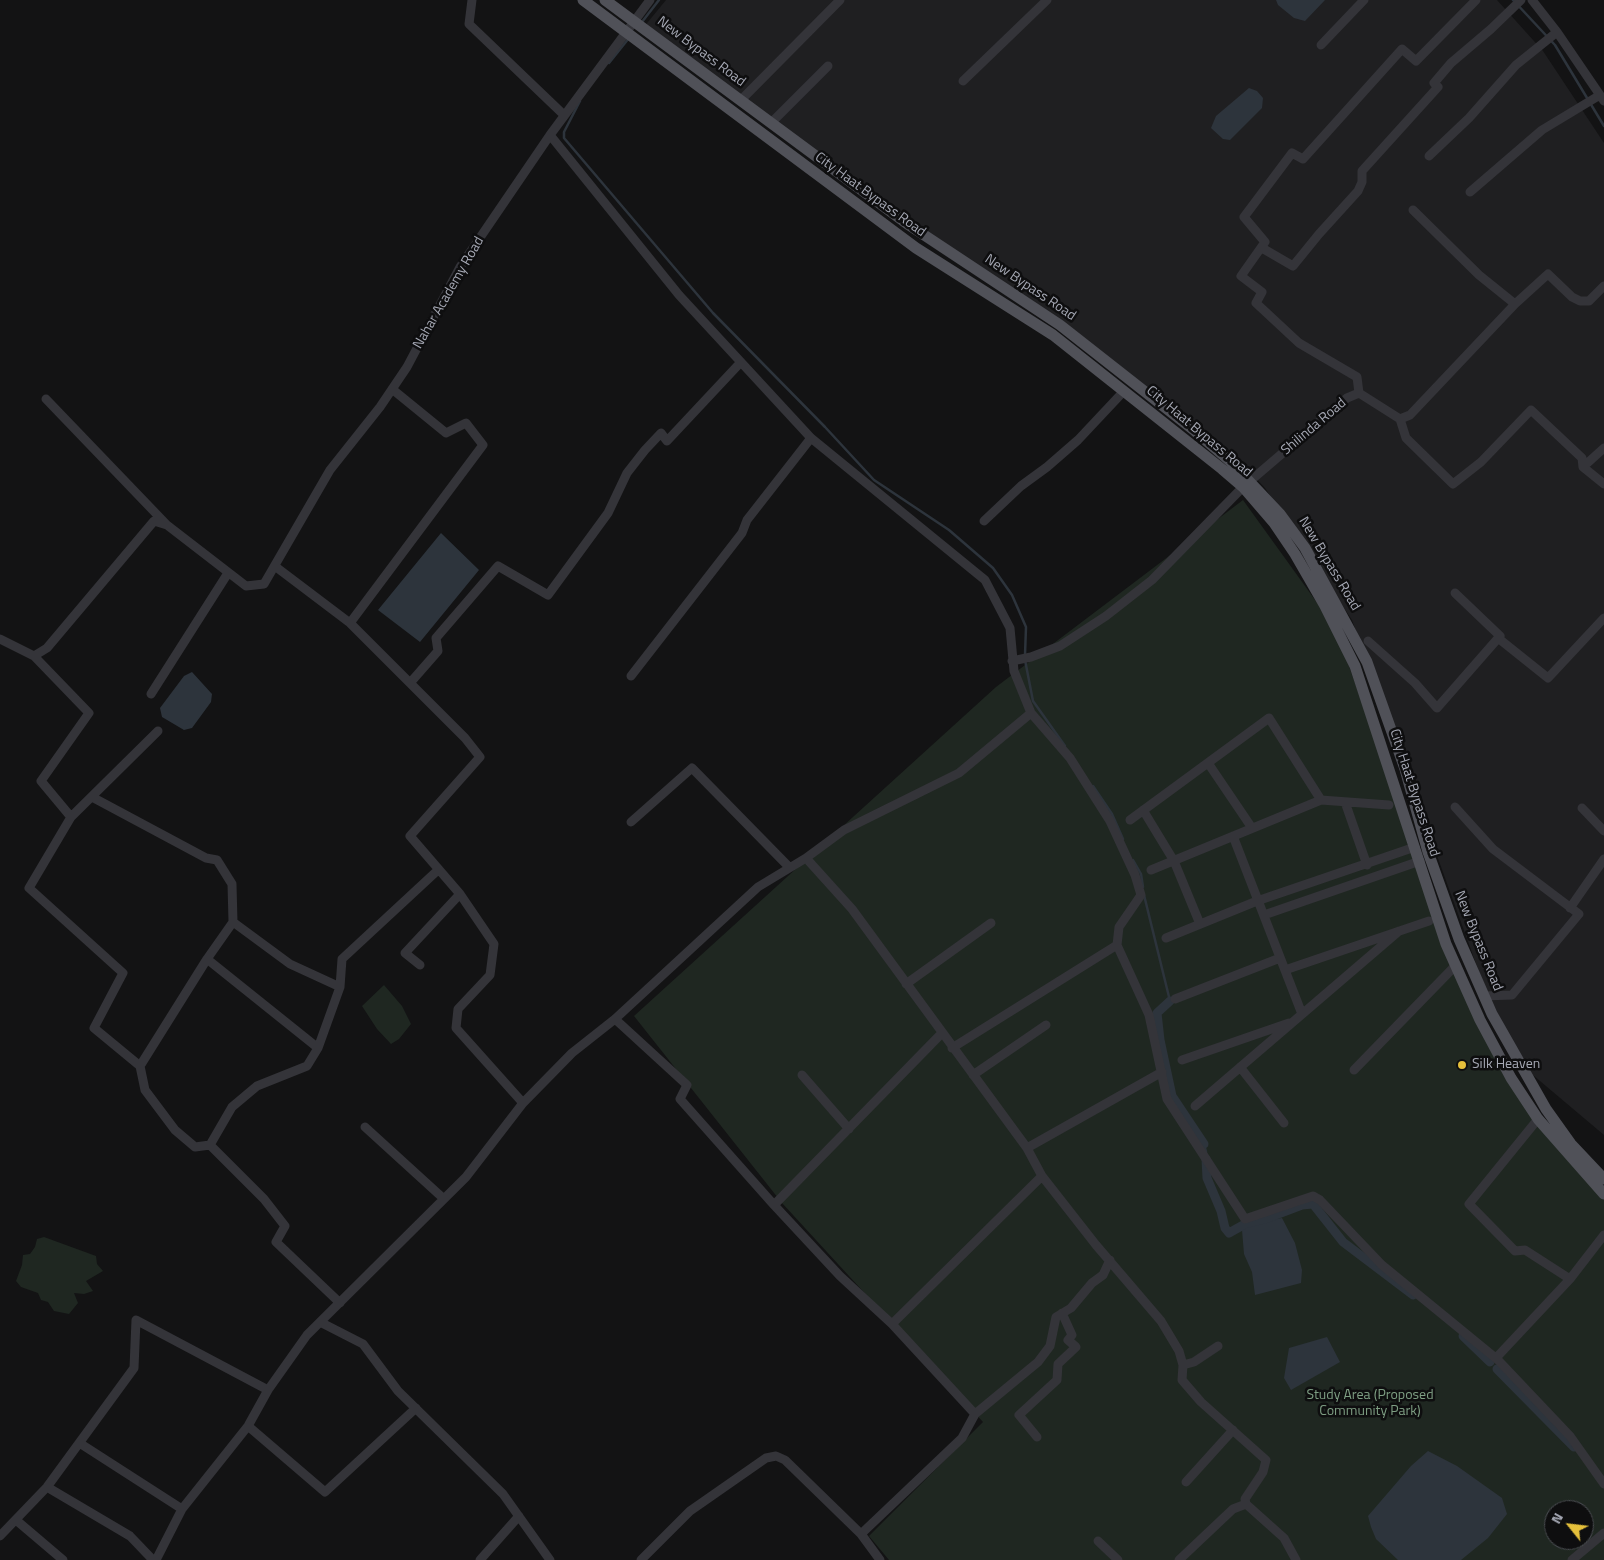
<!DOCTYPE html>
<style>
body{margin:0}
#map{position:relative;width:1604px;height:1560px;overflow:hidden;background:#131314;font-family:"Titillium Web",sans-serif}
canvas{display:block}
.north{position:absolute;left:1544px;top:1500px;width:50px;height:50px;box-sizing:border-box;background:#0e0e0f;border:1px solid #4a4c51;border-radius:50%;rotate:299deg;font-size:14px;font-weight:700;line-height:20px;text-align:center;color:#a5a8b4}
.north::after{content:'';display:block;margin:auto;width:18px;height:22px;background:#e5c03b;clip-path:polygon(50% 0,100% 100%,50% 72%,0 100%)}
</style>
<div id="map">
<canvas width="1604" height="1560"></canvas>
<div class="north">N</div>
</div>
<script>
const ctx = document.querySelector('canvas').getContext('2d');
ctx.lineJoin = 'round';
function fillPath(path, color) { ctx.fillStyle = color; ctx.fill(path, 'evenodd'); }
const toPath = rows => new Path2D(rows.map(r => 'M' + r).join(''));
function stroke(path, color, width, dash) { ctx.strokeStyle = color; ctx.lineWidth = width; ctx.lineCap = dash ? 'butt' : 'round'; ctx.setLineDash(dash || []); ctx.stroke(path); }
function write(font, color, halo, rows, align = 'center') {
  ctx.font = font + ' "Titillium Web",sans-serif'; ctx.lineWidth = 5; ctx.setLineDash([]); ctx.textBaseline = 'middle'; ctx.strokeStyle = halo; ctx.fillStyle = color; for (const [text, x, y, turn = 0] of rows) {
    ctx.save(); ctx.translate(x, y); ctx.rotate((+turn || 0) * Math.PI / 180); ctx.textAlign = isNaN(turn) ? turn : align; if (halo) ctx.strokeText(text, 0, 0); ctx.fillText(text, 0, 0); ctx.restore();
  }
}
const built = toPath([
 [666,0,1497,0,1543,51,1604,143,1604,1135,1521,1065,1479,972,1352,620,1265,488,1233,454,1065,326,910,226,643,28]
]);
const green = toPath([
 [1243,500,1336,629,1448,948,1529,1112,1604,1198,1604,1560,889,1560,869,1536,983,1422,782,1203,634,1016,996,687],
 [1554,1510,1584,1510,1584,1540,1554,1540],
 [384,985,402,1006,411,1024,399,1039,391,1044,377,1029,362,1006],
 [44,1237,96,1256,97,1264,103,1271,86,1281,93,1291,84,1294,74,1293,78,1303,69,1314,54,1311,48,1302,41,1300,38,1293,21,1287,16,1281,22,1265,23,1255,30,1254,35,1247,37,1239]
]);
const water = toPath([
 [1276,0,1325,0,1305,21,1294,18,1278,5],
 [1249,88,1257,91,1263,98,1262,108,1230,140,1223,139,1211,128,1216,116],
 [441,533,479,570,420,642,378,610],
 [192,672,212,694,211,702,192,728,184,730,162,717,160,708,184,676],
 [1282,1218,1295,1243,1302,1270,1301,1283,1255,1295,1252,1272,1244,1254,1242,1230,1256,1222],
 [1327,1337,1340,1362,1291,1390,1284,1378,1289,1348],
 [1428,1451,1457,1466,1502,1498,1507,1514,1488,1538,1461,1560,1398,1560,1376,1539,1371,1527,1368,1516,1411,1466]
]);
const stream = toPath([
 [1513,0,1555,45,1604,126],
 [642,22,659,0],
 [609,63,629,38],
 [580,101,564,132,564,138,713,313,825,427,874,480,949,530,993,568,1012,595,1026,627,1025,655],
 [1025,660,1033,701,1065,746],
 [1093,786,1112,814,1123,839],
 [1133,860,1141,874,1143,887],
 [1144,895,1170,1001],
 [1204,1144,1206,1152]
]);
const canal = toPath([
 [1170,1001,1157,1013,1160,1040,1172,1096,1204,1144],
 [1206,1159,1207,1178,1221,1211,1225,1228,1229,1233,1245,1224,1265,1219,1302,1205,1313,1204,1343,1242,1413,1295],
 [1463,1336,1490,1362],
 [1497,1369,1574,1447]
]);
const minor = toPath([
 [472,0,469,24,564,115],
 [1532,0,1557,32,1604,101],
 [1321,45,1364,0],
 [963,81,1047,0],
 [741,100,840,0],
 [772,122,828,66],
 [550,135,679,295,811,438,985,580,1010,628,1014,671,1031,713,1070,758,1110,821,1135,875,1141,895,1119,927,1117,945,1149,1015,1167,1099,1245,1219,1313,1196,1320,1200,1382,1265,1498,1360,1570,1436,1604,1484],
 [1429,156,1469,118,1516,65,1557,32],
 [1470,192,1542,130,1600,95],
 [1413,210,1479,275,1515,304],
 [1262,248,1293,266,1319,234,1358,191,1362,182,1362,171,1438,87,1434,83,1451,63,1491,29,1521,0],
 [1359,393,1357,377,1299,343,1256,303,1262,292,1241,276,1265,242,1244,217,1292,153,1303,159,1402,49,1416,61,1476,0],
 [46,399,167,525],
 [1400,419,1406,438,1453,484,1481,462,1531,410,1582,458,1583,467,1604,484],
 [1583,467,1604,448],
 [984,521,1021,486,1047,467,1078,440,1124,391],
 [276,567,350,623,465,738,480,757,410,836,460,894,494,944,490,975,458,1009,456,1028,523,1103],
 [350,623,483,445,466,423,446,433,392,389],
 [1498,638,1548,678,1604,618],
 [0,639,34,656,47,648,154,521,167,525,246,586,264,584,330,470,380,407,407,367,460,267,550,135,650,0],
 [1368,641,1415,683,1437,708,1500,636,1455,593],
 [34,656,89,713,41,781,71,817,29,888,123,973,94,1028,140,1066,145,1090,175,1130,195,1147,210,1145,264,1199,285,1226,276,1242,340,1303],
 [1012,661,1031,657,1060,646,1106,616,1152,580,1243,487,1347,398,1359,393,1400,419,1410,415,1515,304,1548,274,1572,297,1580,301,1589,301,1604,286],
 [631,676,742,533,747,520,811,438],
 [410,683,438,651,436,638,498,566,548,595,608,513,627,473,645,450,661,433,667,441,741,362],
 [151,694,228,573],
 [1208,763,1252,828],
 [92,797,206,858,217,860,232,884,233,922],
 [1345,802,1367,865],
 [1455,807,1493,849,1579,914,1512,995,1484,996],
 [1582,808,1604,831],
 [1143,810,1174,861,1200,924],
 [71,817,158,731],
 [1130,820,1269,718,1321,800],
 [631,822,692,768,789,867],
 [1233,836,1302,1014],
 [806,858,852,909,1027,1148,1042,1176,1096,1245,1161,1321,1179,1351,1183,1365,1182,1380,1201,1402,1266,1460,1263,1472,1245,1499,1246,1504,1284,1538,1296,1560],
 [1151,870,1321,800,1389,805],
 [1570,908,1604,859],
 [1264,915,1420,861],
 [1166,938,1257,901,1415,847],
 [207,959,318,1048],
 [420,965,405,953,460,894],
 [1285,970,1429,921],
 [906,984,991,923],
 [1175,999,1280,958],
 [615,1019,687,1085,680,1099,774,1205],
 [942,1033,774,1205,840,1276,892,1324,1042,1176],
 [952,1048,1117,945],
 [1182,1060,1289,1023],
 [140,1066,207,959,233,922,290,964,340,987],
 [1240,1067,1284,1123],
 [1354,1070,1456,965],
 [802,1075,849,1129],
 [973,1075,1046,1025],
 [1195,1106,1399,931],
 [1538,1119,1469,1204,1515,1251,1525,1250,1570,1279],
 [365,1127,444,1199],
 [210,1145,232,1107,257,1086,307,1066,318,1048,340,987,342,959,438,870],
 [1027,1148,1162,1072],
 [320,1322,363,1344,398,1391,503,1494,550,1560],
 [892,1324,975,1414],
 [1496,1358,1570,1279,1604,1235],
 [1183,1365,1194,1362,1218,1346],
 [248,1426,325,1492,416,1408],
 [1037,1437,1019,1415,1057,1380,1058,1364,1076,1347,1068,1340,1072,1335,1062,1313],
 [81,1444,182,1509],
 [1186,1482,1233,1430],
 [47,1487,130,1536,153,1560],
 [16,1520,63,1560],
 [861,1534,962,1438,975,1414,1038,1362,1050,1346,1056,1317,1071,1308,1092,1283,1103,1275,1110,1260],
 [0,1536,47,1487,134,1368,136,1320,268,1390],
 [1098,1541,1118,1560],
 [156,1560,182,1509,248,1426,268,1390,307,1335,466,1177,523,1103,572,1053,615,1019,758,887,806,858,844,830,959,773,1031,713],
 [480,1560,519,1516],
 [641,1560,690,1511,766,1458,776,1456,785,1460,861,1534,880,1560],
 [1179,1560,1233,1509,1246,1504],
 [1572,1560,1604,1533]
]);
const major = toPath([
 [583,0,916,248,1053,335,1222,469,1243,487,1274,523,1295,554,1325,606,1355,666,1446,944,1480,1020,1511,1078,1538,1119,1604,1194],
 [605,0,909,225,1060,325,1195,431,1230,461,1280,514,1305,548,1367,662,1405,769,1428,852,1459,939,1492,1014,1546,1109,1571,1144,1604,1179]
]);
const markers = [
 [1462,1065,5,"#e5c03b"]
];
const streetNames = [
 ["New Bypass Road",701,52,37],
 ["City Haat Bypass Road",870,195,36],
 ["New Bypass Road",1030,288,34],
 ["Nahar Academy Road",449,293,-60],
 ["Shilinda Road",1314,427,-40],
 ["City Haat Bypass Road",1199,432,40],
 ["New Bypass Road",1329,564,59],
 ["City Haat Bypass Road",1414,793,72],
 ["New Bypass Road",1478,941,68]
];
const poiNames = [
 ["Silk Heaven",1472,1065]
];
const parkNames = [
 ["Study Area (Proposed",1370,1396],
 ["Community Park)",1370,1412]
];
fillPath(built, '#1f1f21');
fillPath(green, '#1f2721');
fillPath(water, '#2d343c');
stroke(stream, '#2d343c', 2.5);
stroke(canal, '#2d343c', 9);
stroke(minor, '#343439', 9);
stroke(major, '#505158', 11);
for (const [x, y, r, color] of markers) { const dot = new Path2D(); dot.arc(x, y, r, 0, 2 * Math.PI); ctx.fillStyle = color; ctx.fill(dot); stroke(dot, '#0e0e0f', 2); }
write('14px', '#a5a8b4', '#0e0e0f', streetNames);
write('14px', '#a5a8b4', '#0e0e0f', poiNames, 'left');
write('14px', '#7e9e83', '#0e0e0f', parkNames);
</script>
